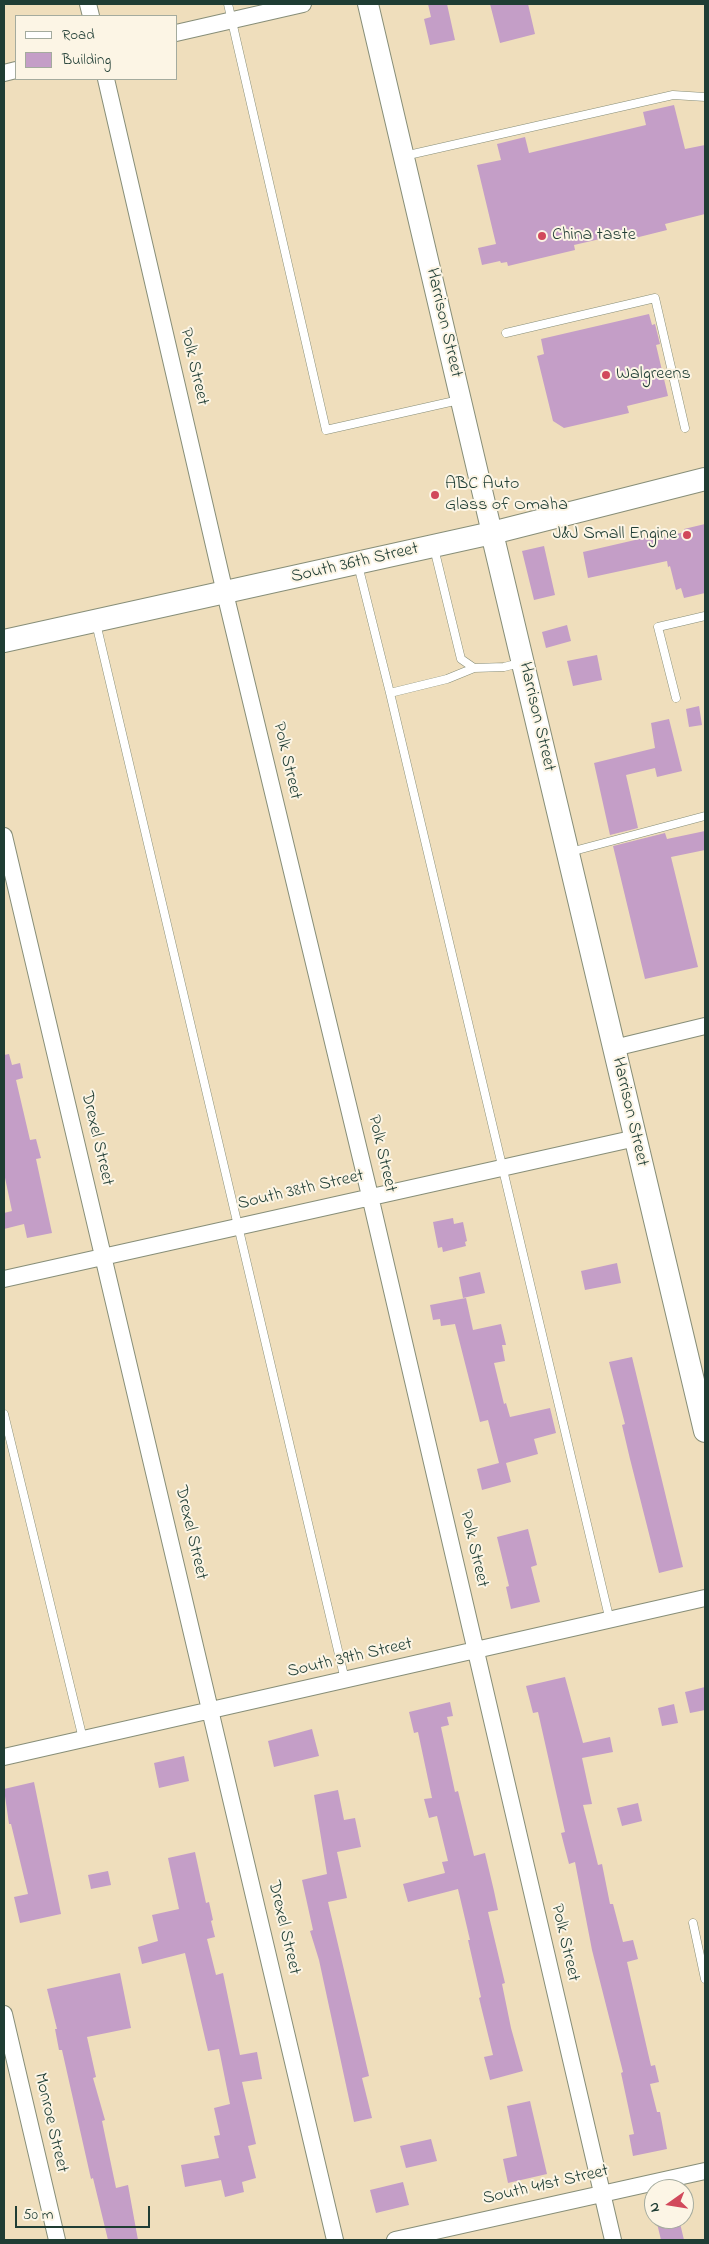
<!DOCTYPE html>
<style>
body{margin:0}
#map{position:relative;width:709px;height:2244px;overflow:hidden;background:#efdebc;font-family:"Indie Flower",sans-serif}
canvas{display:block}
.frame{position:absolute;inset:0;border:5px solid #1f3d34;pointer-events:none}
.legend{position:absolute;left:15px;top:15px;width:162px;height:65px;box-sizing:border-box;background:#fcf5e5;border:1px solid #a4ab9e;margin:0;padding:6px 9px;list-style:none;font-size:15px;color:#1f3d34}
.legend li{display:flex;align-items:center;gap:10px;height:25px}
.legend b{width:25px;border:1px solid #a4ab9e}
.north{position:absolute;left:644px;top:2179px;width:50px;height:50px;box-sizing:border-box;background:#fcf5e5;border:1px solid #a4ab9e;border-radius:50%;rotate:257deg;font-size:14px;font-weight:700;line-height:20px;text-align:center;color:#1f3d34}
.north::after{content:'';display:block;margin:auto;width:18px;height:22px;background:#d1495b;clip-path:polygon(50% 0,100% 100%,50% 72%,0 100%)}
.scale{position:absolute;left:15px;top:2206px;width:135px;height:22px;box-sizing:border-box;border:2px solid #1f3d34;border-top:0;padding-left:6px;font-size:15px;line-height:18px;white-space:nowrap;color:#1f3d34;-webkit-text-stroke:4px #fcf5e5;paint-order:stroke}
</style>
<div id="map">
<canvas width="709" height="2244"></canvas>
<div class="frame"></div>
<ul class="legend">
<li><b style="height:6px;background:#fff"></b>Road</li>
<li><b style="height:14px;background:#c49ec7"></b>Building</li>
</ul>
<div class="north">N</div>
<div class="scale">50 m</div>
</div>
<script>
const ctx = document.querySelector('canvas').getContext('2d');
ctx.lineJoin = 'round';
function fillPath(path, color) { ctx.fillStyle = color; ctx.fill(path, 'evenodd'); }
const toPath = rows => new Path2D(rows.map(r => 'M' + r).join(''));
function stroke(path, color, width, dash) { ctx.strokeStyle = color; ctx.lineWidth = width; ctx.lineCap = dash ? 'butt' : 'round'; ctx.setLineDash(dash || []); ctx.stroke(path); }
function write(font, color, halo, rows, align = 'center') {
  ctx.font = font + ' "Indie Flower",sans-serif'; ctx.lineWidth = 4; ctx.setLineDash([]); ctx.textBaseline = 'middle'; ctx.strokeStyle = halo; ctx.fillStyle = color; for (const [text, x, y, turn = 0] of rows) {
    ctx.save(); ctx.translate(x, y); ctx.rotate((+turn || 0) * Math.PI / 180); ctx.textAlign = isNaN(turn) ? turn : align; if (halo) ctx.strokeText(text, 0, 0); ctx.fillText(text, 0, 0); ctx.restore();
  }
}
const building = toPath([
 [428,4,447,4,455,40,430,45,424,19,431,17],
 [490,4,528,4,535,34,500,43],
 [674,105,685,149,705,145,705,214,665,224,667,230,627,240,626,233,574,245,575,250,508,266,507,262,501,263,500,261,482,265,478,248,496,244,477,165,501,160,497,144,525,137,529,153,646,125,643,112],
 [649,314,652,325,655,324,660,344,656,345,668,396,627,406,629,413,564,428,553,421,537,356,544,354,541,339],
 [705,524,705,593,684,598,681,588,676,590,670,566,668,567,667,561,588,578,583,552,648,537,649,540,685,532,684,529],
 [544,546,555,595,534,600,522,551],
 [567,625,571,641,546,648,542,632],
 [597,655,602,680,573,686,567,661],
 [699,706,702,725,689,727,686,709],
 [669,719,682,771,657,777,655,768,626,775,638,828,610,835,594,763,655,748,651,723],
 [705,831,705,850,671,857,698,967,645,979,613,846,665,833,667,839],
 [9,1054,12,1065,20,1063,23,1078,16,1080,30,1140,36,1139,41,1158,36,1159,52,1233,27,1238,24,1224,4,1229,4,1213,12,1211,4,1173,4,1055],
 [453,1218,454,1224,463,1222,467,1241,465,1242,466,1246,443,1252,442,1247,438,1248,433,1222],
 [617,1263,621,1283,585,1290,581,1271],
 [480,1272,485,1293,463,1298,459,1277],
 [466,1298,473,1330,501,1324,506,1345,502,1345,505,1361,494,1363,504,1404,506,1403,510,1417,550,1408,556,1433,534,1439,538,1454,506,1463,511,1482,482,1490,477,1469,499,1463,488,1420,480,1422,455,1324,441,1326,440,1319,433,1320,430,1305],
 [632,1357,683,1567,659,1573,630,1459,622,1425,625,1424,609,1362],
 [528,1529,537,1565,531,1567,540,1602,511,1609,506,1587,509,1586,497,1537],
 [565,1677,583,1743,610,1737,613,1752,582,1758,592,1804,583,1805,598,1865,602,1864,610,1904,613,1904,623,1942,633,1940,638,1959,627,1962,651,2066,655,2065,659,2082,650,2084,657,2112,660,2112,667,2149,633,2156,629,2135,634,2134,621,2073,623,2072,592,1950,575,1862,569,1864,561,1833,565,1832,538,1712,533,1713,526,1686],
 [705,1687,705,1710,690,1713,685,1692],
 [450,1702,453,1716,447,1717,449,1725,441,1727,455,1792,458,1791,474,1856,485,1853,494,1891,498,1910,488,1912,505,1983,502,1984,511,2028,523,2071,490,2080,484,2057,493,2055,479,1998,481,1997,468,1940,470,1940,458,1889,408,1902,403,1884,445,1873,442,1862,448,1861,437,1816,429,1818,424,1799,432,1798,418,1732,414,1733,409,1712],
 [674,1704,678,1723,662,1726,658,1708],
 [312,1729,319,1756,274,1767,268,1741],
 [184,1756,189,1781,159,1788,154,1763],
 [34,1782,61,1914,20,1923,14,1897,28,1894,11,1824,9,1824,4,1789],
 [338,1790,344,1820,355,1818,361,1847,337,1852,347,1898,328,1902,369,2076,362,2078,372,2118,354,2122,319,1960,310,1931,313,1930,302,1880,327,1874,314,1795],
 [638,1803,642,1821,622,1826,617,1808],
 [195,1852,206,1903,209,1902,213,1920,211,1921,215,1937,207,1939,216,1975,223,1973,240,2055,257,2052,262,2079,242,2082,256,2144,248,2146,256,2178,242,2182,244,2192,225,2197,221,2180,185,2187,181,2165,219,2158,214,2136,220,2135,214,2108,230,2104,219,2049,208,2051,185,1953,142,1964,138,1947,158,1941,152,1915,179,1909,168,1858],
 [108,1871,111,1885,91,1889,88,1875],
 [120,1973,131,2028,87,2037,96,2077,93,2078,105,2120,102,2121,116,2188,128,2185,138,2240,108,2240,93,2178,91,2179,62,2050,59,2050,55,2029,57,2029,47,1989],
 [530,2101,547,2174,508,2183,503,2159,517,2156,507,2106],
 [431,2139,437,2161,406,2168,400,2146],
 [403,2182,409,2205,376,2213,370,2190],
 [656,2219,679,2219,684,2240,661,2240]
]);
const service = toPath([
 [228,4,326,430,459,400],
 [404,156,673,95,705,97],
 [506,333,655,298,685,428],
 [434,548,461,659,474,668,504,667,520,663],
 [358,565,390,693,610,1621],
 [96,623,345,1680],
 [390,693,447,679,474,668],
 [676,698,658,627,705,616],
 [570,852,705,816],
 [4,1414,83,1739],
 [693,1923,705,1979]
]);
const minor = toPath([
 [88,4,91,16],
 [176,33,303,4],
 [4,73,16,70],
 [106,79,225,593,370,1196,613,2240],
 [4,836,335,2240],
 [614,1048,705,1026],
 [4,1279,636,1138],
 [4,1757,705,1598],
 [4,2014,57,2240],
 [395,2240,705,2171]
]);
const tertiary = toPath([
 [368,4,492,533]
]);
const secondary = toPath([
 [492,533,705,1431],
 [4,641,492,533,705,479]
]);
const markers = [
 [542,236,5,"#d1495b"],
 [606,375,5,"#d1495b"],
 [435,495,5,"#d1495b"],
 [687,535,5,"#d1495b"]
];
const poiNames = [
 ["China taste",552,236],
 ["Walgreens",616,375],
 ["ABC Auto",445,485],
 ["Glass of Omaha",445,506],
 ["J&J Small Engine",677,535,"right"]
];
const streetNames = [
 ["Harrison Street",443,323,77],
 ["Polk Street",193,367,77],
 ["South 36th Street",355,564,-13],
 ["Harrison Street",536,717,77],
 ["Polk Street",286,761,77],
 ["Harrison Street",629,1112,77],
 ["Drexel Street",96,1139,77],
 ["Polk Street",381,1154,77],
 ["South 38th Street",301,1191,-13],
 ["Drexel Street",190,1533,77],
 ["Polk Street",473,1549,77],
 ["South 39th Street",350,1659,-13],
 ["Drexel Street",283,1928,77],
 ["Polk Street",564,1943,77],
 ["Monroe Street",50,2123,77],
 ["South 41st Street",546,2186,-13]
];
fillPath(building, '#c49ec7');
stroke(service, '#878e78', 9);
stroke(minor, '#878e78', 18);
stroke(tertiary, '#878e78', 22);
stroke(secondary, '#878e78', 24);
stroke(service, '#fff', 8);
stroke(minor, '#fff', 16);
stroke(tertiary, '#fff', 20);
stroke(secondary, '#fff', 22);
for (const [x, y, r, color] of markers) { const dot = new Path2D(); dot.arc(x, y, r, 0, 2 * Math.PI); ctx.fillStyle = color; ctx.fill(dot); stroke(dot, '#fcf5e5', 2); }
write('18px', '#1f3d34', '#fcf5e5', poiNames, 'left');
write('18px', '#1f3d34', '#fcf5e5', streetNames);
</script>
